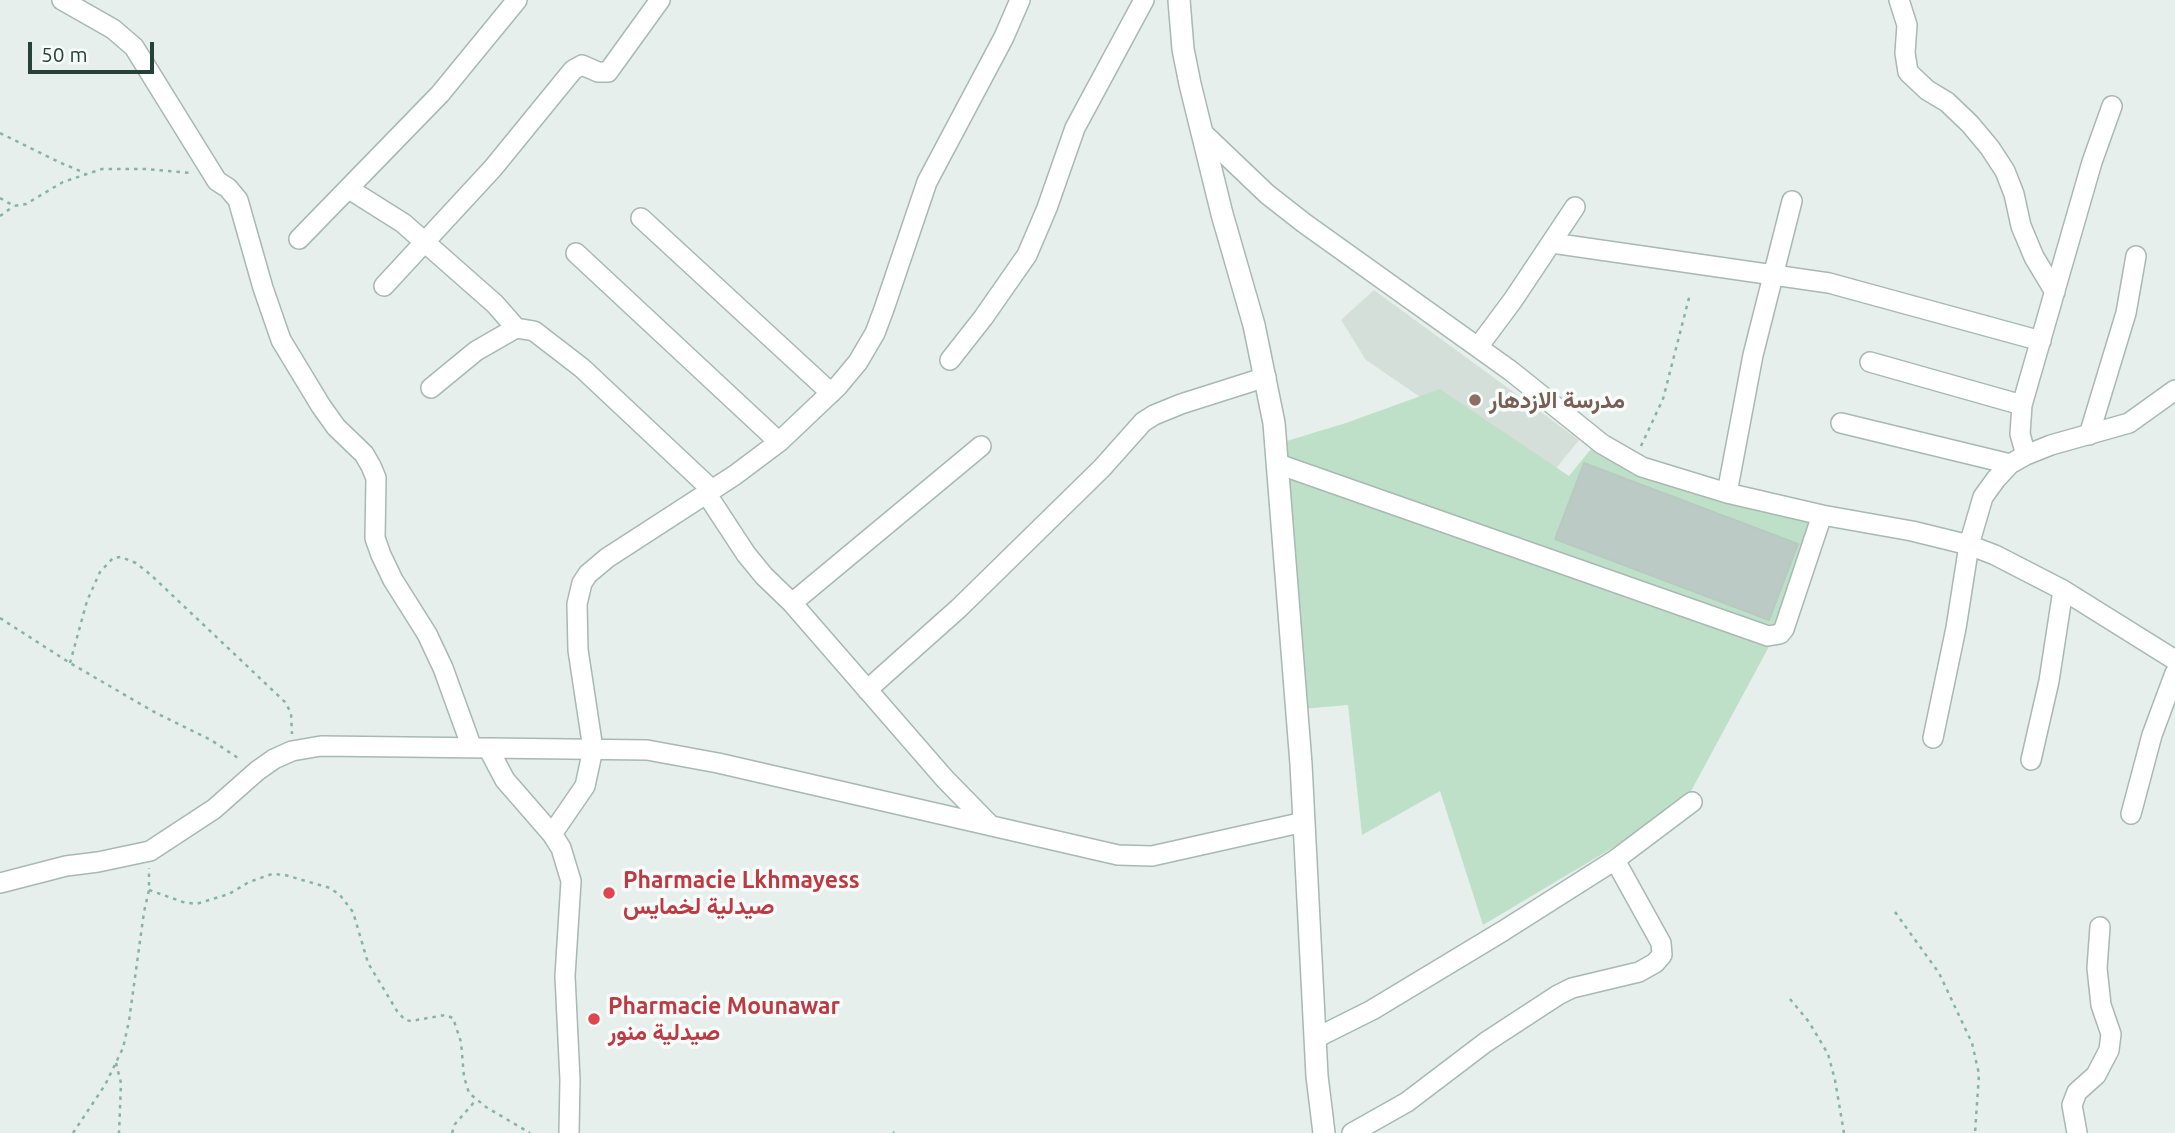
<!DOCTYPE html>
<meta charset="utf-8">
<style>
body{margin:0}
#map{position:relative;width:2175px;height:1133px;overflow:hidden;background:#e6efeb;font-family:Ubuntu,sans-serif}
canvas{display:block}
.scale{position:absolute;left:28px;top:42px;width:126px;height:32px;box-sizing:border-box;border:4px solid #24423a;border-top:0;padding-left:9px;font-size:21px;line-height:24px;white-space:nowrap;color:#24423a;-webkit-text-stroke:5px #f7fbf9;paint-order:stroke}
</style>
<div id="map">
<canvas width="2175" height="1133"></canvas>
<div class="scale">50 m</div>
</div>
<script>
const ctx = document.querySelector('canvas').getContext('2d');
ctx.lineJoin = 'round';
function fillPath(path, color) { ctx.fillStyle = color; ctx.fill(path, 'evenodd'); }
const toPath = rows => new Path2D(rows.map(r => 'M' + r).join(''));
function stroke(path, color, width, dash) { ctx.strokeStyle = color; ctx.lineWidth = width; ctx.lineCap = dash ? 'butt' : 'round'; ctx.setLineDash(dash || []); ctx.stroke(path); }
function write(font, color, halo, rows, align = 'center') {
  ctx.font = font + ' Ubuntu,Vazirmatn,sans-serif'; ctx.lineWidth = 7; ctx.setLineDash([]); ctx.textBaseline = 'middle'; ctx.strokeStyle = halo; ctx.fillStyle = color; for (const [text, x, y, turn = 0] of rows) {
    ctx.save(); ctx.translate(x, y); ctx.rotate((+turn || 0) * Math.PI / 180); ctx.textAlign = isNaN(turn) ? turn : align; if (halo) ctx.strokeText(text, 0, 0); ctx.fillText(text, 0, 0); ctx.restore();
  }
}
const built = toPath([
 [1374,290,1579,440,1545,482,1366,360,1341,320]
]);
const green = toPath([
 [1440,389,1569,476,1591,449,1704,491,1824,519,1772,641,1683,806,1483,925,1440,791,1362,835,1348,705,1301,709,1277,444,1346,423]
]);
const building = toPath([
 [1584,463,1798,544,1769,620,1555,539,1584,463]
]);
const path = toPath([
 [0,133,61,163,85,173],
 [0,198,14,206,26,204,63,182,102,169,145,169,191,173],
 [0,216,14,206],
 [1641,446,1663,399,1690,294],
 [0,618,70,663,156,713,211,740,241,760],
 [70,663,87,601,100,572,113,558,121,557,136,563,151,575,285,702,291,713,292,734],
 [149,890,183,902,196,904,229,894,249,882,272,874,285,875,330,888,340,895,353,912,368,963,397,1011,405,1020,411,1021,445,1015,453,1018,461,1042,464,1077,469,1093,486,1107,530,1133],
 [1895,912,1939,973,1972,1043,1979,1074,1975,1133],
 [1790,999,1809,1022,1828,1054,1835,1080,1844,1133],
 [116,1063,121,1083,119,1133],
 [893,1132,894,1133],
 [73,1133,105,1085,123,1048,129,1021,144,912,149,890,149,868],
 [452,1133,455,1124,476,1100]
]);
const minor = toPath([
 [62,0,113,29,134,47,217,181,228,188,238,200,263,288,281,340,321,406,336,427,364,454,371,466,376,478,375,538,381,555,393,580,427,634,443,668,472,748],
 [1899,0,1907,25,1905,53,1908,72,1927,90,1947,102,1970,124,1990,148,2005,171,2014,194,2021,226,2034,257,2055,292],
 [1202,132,1267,194,1304,223,1511,371,1602,444,1642,467,1727,493,1822,515,1912,531,1969,545,1995,555,2063,590,2175,660],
 [349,189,403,223,495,304,516,328],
 [641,218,831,393],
 [299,239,440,94,517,0],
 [1552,243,1829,283,2041,341],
 [576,253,779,442],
 [384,286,493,168,573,70,582,65,598,72,608,72,660,0],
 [1478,347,1513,300,1575,207],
 [950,360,983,318,1027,255,1047,208,1075,128,1144,0],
 [1870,362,2022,405],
 [431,388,476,351,516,328,534,331,582,368,712,490],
 [1841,423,2010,464],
 [2089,435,2126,313,2136,256],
 [2026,455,2020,434,2022,405,2092,162,2112,106],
 [1278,464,1768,636,1780,634,1784,629,1822,515],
 [706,493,746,554,764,576,792,603,945,779,991,826],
 [1727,493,1753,355,1792,201],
 [792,603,981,446],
 [867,690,959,608,1102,468,1143,422,1154,415,1181,404,1266,377],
 [1933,738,1956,628,1969,545,1983,497,1996,479,2010,464,2026,455,2051,445,2129,423,2175,390],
 [488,748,647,750,718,763,1118,855,1152,856,1304,822],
 [2031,760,2049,681,2063,590],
 [2131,814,2152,735,2175,673],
 [552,834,585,786,593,749,578,650,577,604,582,583,588,574,607,558,735,475,779,442,838,386,858,362,875,333,884,309,927,182,1004,37,1020,0],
 [0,883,66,866,98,862,150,851,214,809,257,771,274,759,292,751,321,746,488,748,505,780,552,834,561,848,571,881,565,976,570,1080,569,1133],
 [1316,1038,1372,1010,1503,931,1615,860,1692,802],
 [1352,1133,1407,1102,1486,1042,1558,995,1572,988,1639,972,1655,963,1662,955,1661,943,1615,860],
 [2077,1133,2072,1105,2077,1092,2096,1075,2109,1050,2111,1034,2101,1005,2097,968,2100,927]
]);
const tertiary = toPath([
 [1179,0,1183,49,1190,84,1222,214,1254,325,1274,423,1301,764,1317,1076,1324,1133]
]);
const markers = [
 [1475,400,7,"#8d6e63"],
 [609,893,7,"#e0444e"],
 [594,1019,7,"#e0444e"]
];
const educationNames = [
 ["مدرسة الازدهار",1489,400]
];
const healthNames = [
 ["Pharmacie Lkhmayess",623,880],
 ["صيدلية لخمايس",623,906],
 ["Pharmacie Mounawar",608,1006],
 ["صيدلية منور",608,1032]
];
fillPath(built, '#d4dfda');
fillPath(green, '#bfe0c8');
fillPath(building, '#bbcac4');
stroke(building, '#b8c9c2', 2);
stroke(minor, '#a8b8b2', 22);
stroke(tertiary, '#a8b8b2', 24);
stroke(path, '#86b3a5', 2.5, [3.5, 5]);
stroke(minor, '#fff', 19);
stroke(tertiary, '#fff', 21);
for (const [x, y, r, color] of markers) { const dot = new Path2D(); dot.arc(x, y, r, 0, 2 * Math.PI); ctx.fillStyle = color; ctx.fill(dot); stroke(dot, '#f7fbf9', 2.5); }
write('bold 23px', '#785e54', '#f7fbf9', educationNames, 'left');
write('bold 23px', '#be3a42', '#f7fbf9', healthNames, 'left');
</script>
